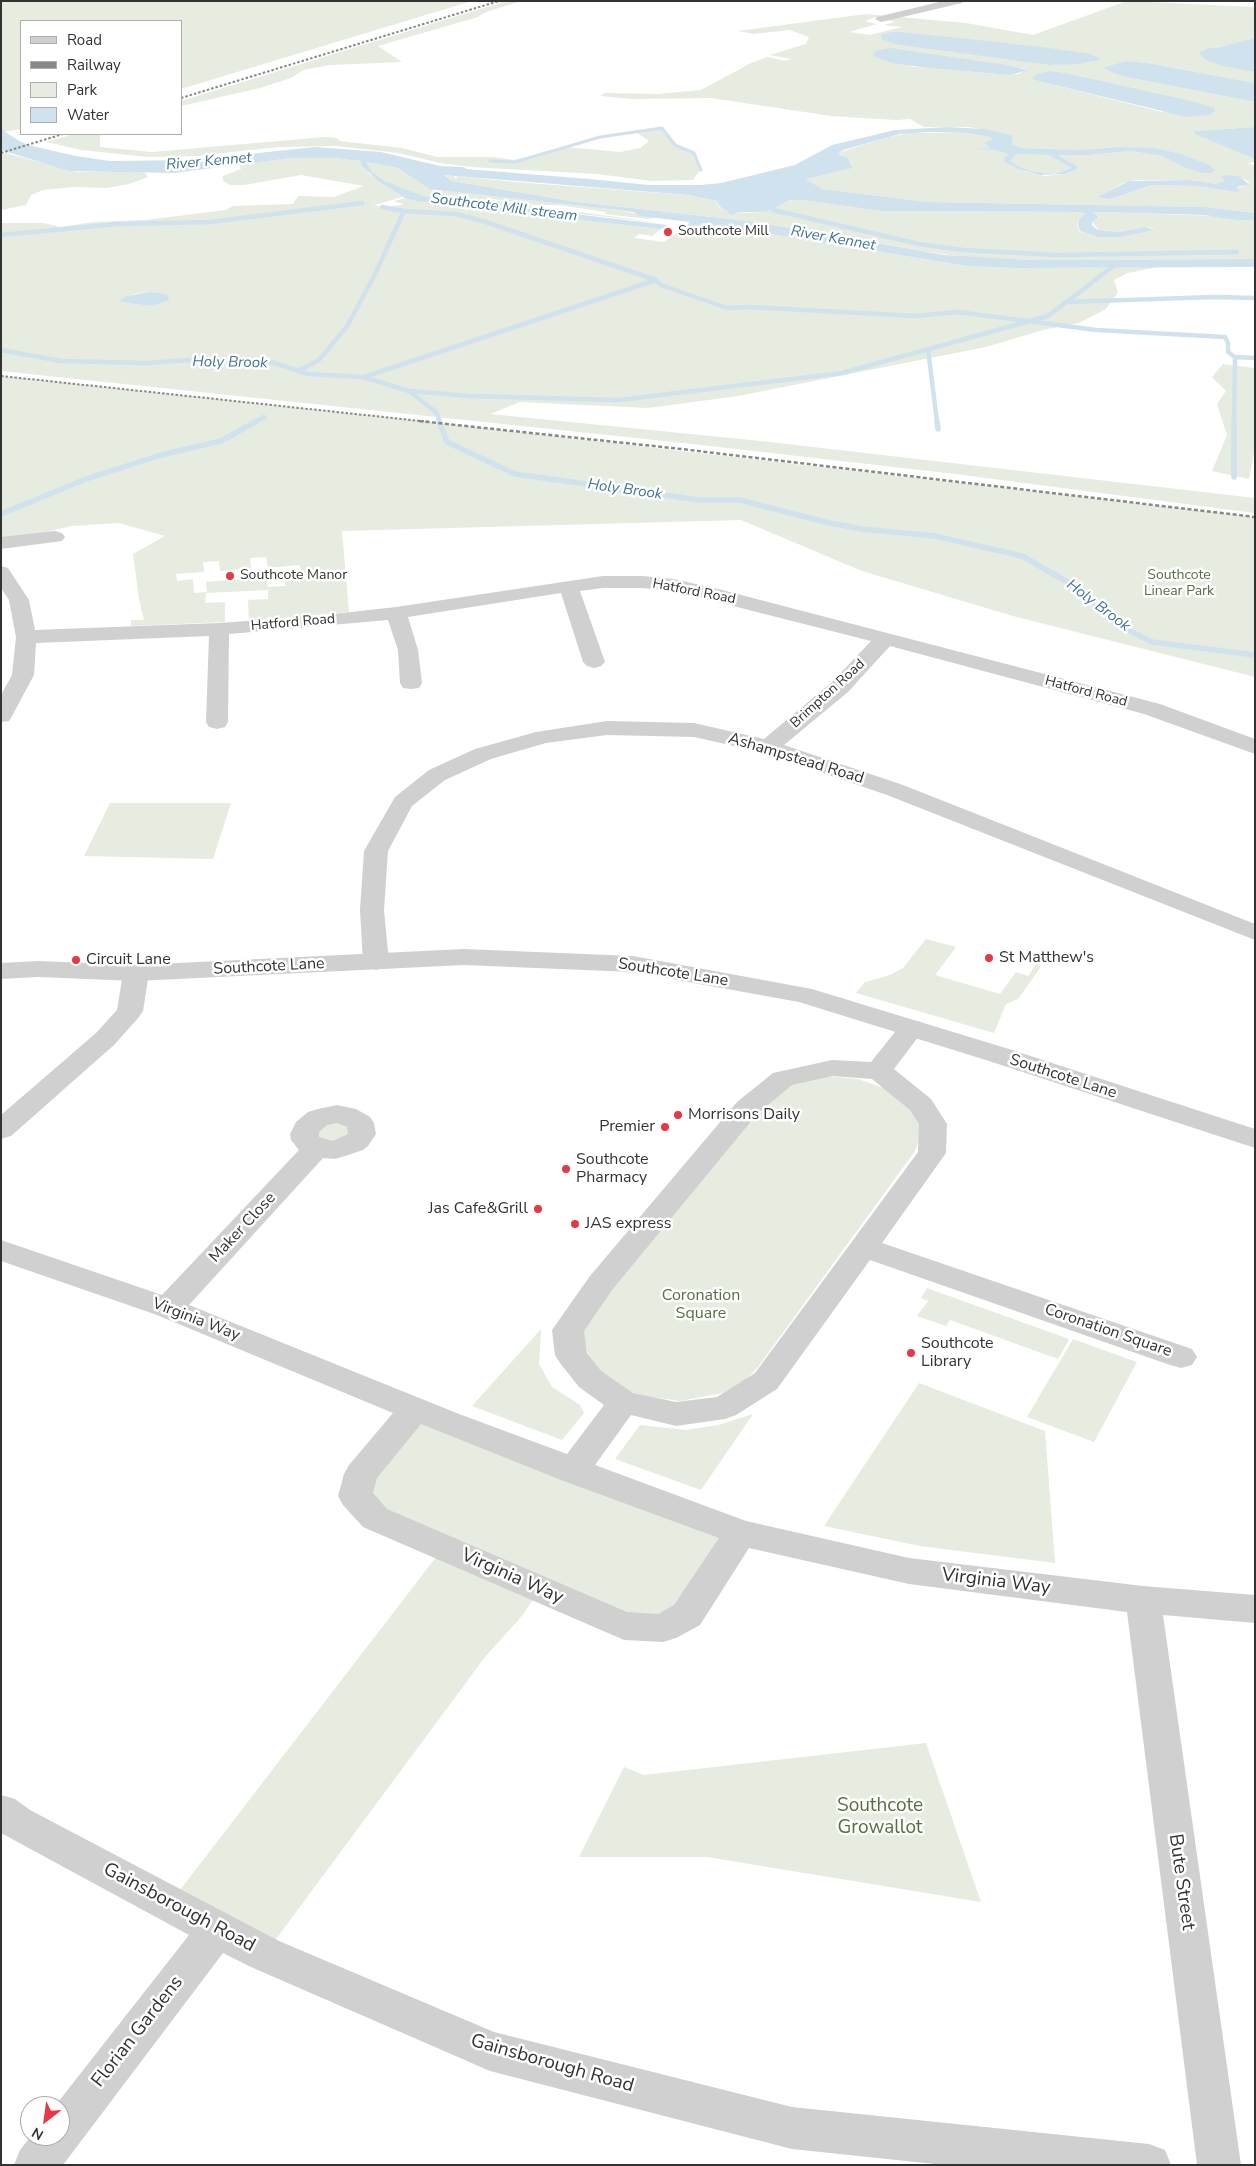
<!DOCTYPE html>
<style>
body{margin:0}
#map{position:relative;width:1256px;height:2166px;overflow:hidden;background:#fff;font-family:"Nunito Sans",sans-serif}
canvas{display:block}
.frame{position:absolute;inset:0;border:2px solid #333;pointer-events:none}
.legend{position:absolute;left:20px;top:20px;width:162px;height:115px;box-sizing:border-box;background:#fff;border:1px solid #adadad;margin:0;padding:6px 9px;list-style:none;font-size:15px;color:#333}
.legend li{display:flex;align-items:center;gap:10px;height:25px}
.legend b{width:25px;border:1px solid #adadad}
.north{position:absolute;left:20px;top:2096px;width:50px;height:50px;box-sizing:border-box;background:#fff;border:1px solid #adadad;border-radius:50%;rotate:210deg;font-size:14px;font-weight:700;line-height:20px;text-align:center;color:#333}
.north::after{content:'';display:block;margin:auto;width:18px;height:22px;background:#e63946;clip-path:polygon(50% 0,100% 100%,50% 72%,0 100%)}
</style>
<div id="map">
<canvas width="1256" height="2166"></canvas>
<div class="frame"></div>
<ul class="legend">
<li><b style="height:6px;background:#d0d0d0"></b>Road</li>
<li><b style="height:6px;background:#888"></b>Railway</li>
<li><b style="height:14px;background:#e6ecdf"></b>Park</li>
<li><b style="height:14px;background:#cfe2ee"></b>Water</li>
</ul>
<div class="north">N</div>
</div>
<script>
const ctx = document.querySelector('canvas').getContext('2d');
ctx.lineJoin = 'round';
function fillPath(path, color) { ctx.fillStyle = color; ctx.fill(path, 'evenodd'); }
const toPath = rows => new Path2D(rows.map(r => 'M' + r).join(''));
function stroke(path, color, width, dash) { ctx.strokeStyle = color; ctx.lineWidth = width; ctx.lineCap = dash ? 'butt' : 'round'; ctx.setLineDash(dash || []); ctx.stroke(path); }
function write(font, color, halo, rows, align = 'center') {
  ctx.font = font + ' "Nunito Sans",sans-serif'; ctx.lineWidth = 5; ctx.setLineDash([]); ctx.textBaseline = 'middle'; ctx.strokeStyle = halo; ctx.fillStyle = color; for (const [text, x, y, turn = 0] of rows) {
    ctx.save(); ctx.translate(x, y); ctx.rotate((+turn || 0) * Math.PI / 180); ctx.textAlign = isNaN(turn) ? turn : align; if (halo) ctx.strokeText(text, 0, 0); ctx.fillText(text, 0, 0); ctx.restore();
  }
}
const green = toPath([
 [1,1,472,1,181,89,181,21,21,21,21,129,5,132,1,124],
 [506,1,522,1,486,12,478,17,378,46,402,62,330,65,303,70,291,78,260,88,181,106,181,101],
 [1127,1,1255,7,1255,38,1229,46,1208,48,1250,71,1255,72,1255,83,1148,63,1125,61,1104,68,1121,76,1255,102,1255,127,1194,131,1196,134,1255,159,1255,162,1248,163,1255,166,1255,213,1205,207,928,202,822,189,806,179,853,168,847,157,837,153,889,137,910,133,968,133,990,137,992,139,986,145,991,148,983,149,995,150,1008,154,1003,160,1005,162,1026,172,1045,176,1065,174,1078,169,1077,166,1058,155,1089,155,1130,151,1162,156,1184,167,1207,164,1182,154,1154,149,1117,147,1080,150,1022,148,1012,144,1013,135,969,127,924,127,910,119,896,120,831,116,711,98,632,99,600,96,605,93,658,94,701,90,751,63,767,57,786,61,791,59,770,55,806,44,809,37,790,30,754,34,738,31,866,14,966,23,1033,35],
 [875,17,895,22,884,25,902,27,870,35,849,32,877,24,865,21],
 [903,32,1072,52,1093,62,1049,65,963,52,933,49],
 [972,60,1027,69,1019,74,1011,75,906,66],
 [1051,71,1066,73,1192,101,1162,112,1034,80],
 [1240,177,1249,182,1248,185,1236,188,1235,192,1197,186,1151,185,1117,197,1108,199,1098,197,1123,183,1136,180,1191,180,1216,184,1221,183,1225,179],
 [661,128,674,145,693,153,700,170,693,180,652,181,597,174,471,167,440,163,398,153,336,146,279,147,196,156,148,157,81,150,47,142,74,134,104,134,100,136,100,147,152,152,325,137,337,138,340,141,402,148,437,157,492,157,514,160,566,147,620,152,640,148,649,141,636,132],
 [6,153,76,172,133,171,145,173,148,177,129,184,106,188,75,187,43,190,31,195,26,205,1,210,1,155],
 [1016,154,1049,155,1071,168,1054,174,1030,171,1018,166,1011,161],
 [291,158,333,158,361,161,369,174,403,197,374,205,382,207,401,205,403,204,394,201,405,198,619,224,661,229,652,236,639,234,634,238,664,242,681,230,692,231,702,223,967,266,1014,268,1158,267,1128,273,1114,280,1118,292,1106,309,1079,323,1043,330,986,347,738,396,648,408,520,402,490,414,761,441,1255,498,1255,513,955,474,683,443,1,371,1,223,44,223,60,227,94,222,145,220,226,210,233,206,293,204,298,196,334,197,364,186,301,175,244,185,230,185,223,181,223,176,241,169,239,164],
 [149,292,169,300,162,303,150,306,121,302,133,294],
 [365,162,398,168,429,189,618,210,656,218,647,219,605,214,606,212,558,205,535,205,493,199,491,200,668,224,423,196,383,180,372,172],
 [445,175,455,176,454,177,456,179,457,176,515,182,687,195,717,201,719,207,729,212,727,214,733,215,735,213,766,212,792,200,803,200,881,211,1081,212,1085,212,1079,219,1077,225,1079,231,1097,237,1120,237,1155,229,1145,227,1118,232,1099,230,1092,222,1100,217,1094,213,1097,212,1217,216,1236,220,1255,220,1255,259,1030,260,965,257,923,251,758,222,579,202,452,181],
 [1223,364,1254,368,1255,371,1255,447,1249,479,1212,471,1227,435,1217,404,1226,391,1212,377],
 [1,376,439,423,1255,517,1255,677,1013,616,862,571,741,520,342,531,349,612,249,621,248,600,268,599,268,590,206,593,205,603,225,602,225,622,131,626,131,620,144,620,139,599,133,554,165,536,119,523,72,526,1,542],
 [266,557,268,568,299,565,302,572,284,572,285,586,268,587,266,577,206,582,207,592,194,593,193,579,177,581,176,574,204,572,203,562,219,561,220,571,251,568,250,558],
 [110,803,231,803,213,859,84,856],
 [926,939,956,947,935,975,1000,994,1016,972,1028,976,1039,960,1040,968,1018,999,1006,1004,994,1033,856,993,865,982,890,975,903,968],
 [827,1076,858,1079,884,1088,905,1102,919,1123,920,1136,915,1151,758,1367,745,1380,723,1393,680,1401,645,1396,631,1392,604,1377,588,1354,585,1342,583,1331,589,1317,758,1105,799,1080],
 [336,1122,348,1127,349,1134,339,1141,323,1141,317,1136,321,1126],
 [927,1288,1069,1339,1069,1340,1058,1359,950,1320,946,1326,917,1316,928,1301,921,1298],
 [541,1329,539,1364,552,1387,580,1405,584,1413,562,1440,472,1406],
 [1073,1339,1137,1362,1094,1442,1027,1417],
 [919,1383,1045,1431,1055,1563,920,1546,824,1526],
 [415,1409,741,1533,663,1628,540,1590,521,1617,485,1657,265,1954,170,1903,443,1548,355,1496],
 [753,1414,701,1490,615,1459,640,1425,686,1430,718,1425],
 [926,1743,981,1902,707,1857,579,1857,624,1767,644,1775]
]);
const water = toPath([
 [892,32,903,32,1042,47,1091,54,1101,60,1078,64,1049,65,894,44,882,39,881,35],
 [1255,38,1255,72,1223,66,1206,60,1199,53,1208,48,1221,47],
 [890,48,1007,65,1028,70,1011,75,928,68,892,63,874,56,875,51],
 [1125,61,1148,63,1255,83,1255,102,1121,76,1103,68],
 [1051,71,1066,73,1192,101,1214,108,1215,111,1209,115,1187,117,1034,80,1033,77,1036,74],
 [1,124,5,132,21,142,32,146,76,156,110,161,192,160,315,147,381,152,440,166,464,167,466,169,589,179,649,185,701,185,721,183,795,165,832,145,895,130,948,127,983,129,1013,135,1012,144,1022,148,1080,150,1117,147,1154,148,1182,154,1207,164,1215,170,1211,173,1203,173,1184,167,1162,156,1130,151,1089,155,1058,155,1077,166,1078,169,1065,174,1039,175,1018,169,1005,162,1003,160,1008,154,995,150,977,149,990,148,985,143,992,139,990,137,968,133,929,132,900,134,843,150,838,154,847,157,853,168,806,179,822,189,928,202,1205,207,1255,213,1255,220,1236,220,1204,215,1096,212,1094,213,1099,217,1092,222,1092,225,1098,230,1118,232,1145,227,1154,230,1120,237,1097,237,1080,231,1078,225,1079,219,1085,213,1081,212,881,211,803,200,791,200,766,212,744,212,735,213,733,215,727,214,729,212,720,207,717,201,688,195,444,175,452,181,578,202,757,222,945,255,1030,260,1255,259,1255,267,1014,268,967,266,715,225,702,223,692,231,681,230,690,222,640,216,633,212,618,210,429,189,398,168,366,162,372,172,383,180,423,196,667,225,661,229,417,201,405,198,378,181,362,166,361,161,333,158,291,158,174,173,69,171,1,150],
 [1016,154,1049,155,1071,168,1054,174,1030,171,1018,166,1011,161],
 [1255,127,1255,159,1195,134,1194,131],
 [1231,175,1240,177,1250,185,1240,186,1236,188,1240,191,1235,192,1197,186,1151,185,1117,197,1108,199,1097,197,1129,181,1191,180,1216,184,1224,181,1222,176],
 [149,292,165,294,168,296,169,300,162,303,150,306,121,302,120,300,127,296]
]);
const streamFar2 = toPath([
 [490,161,515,162,600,137,662,128,675,145,694,153,701,170]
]);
const streamFar1 = toPath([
 [773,210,919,244,964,250,1057,255,1237,252],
 [404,211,456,214,486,222,656,280,661,285,727,308,749,307,915,316,958,312,1096,330,1225,337,1228,343,1228,352,1235,357,1255,358],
 [1,235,118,224,210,222,362,203],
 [1068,301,1112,267],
 [928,349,937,422],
 [1,350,61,361,147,363,190,360,271,362,308,374,363,377,409,391,436,412,440,422],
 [300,370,319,360,348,325,376,272,404,211,382,207],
 [364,377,656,280],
 [409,391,469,396,619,400,842,373,1048,316,1066,302,1215,297,1255,298],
 [255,422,264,417],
 [1234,422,1235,357]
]);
const stream = toPath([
 [439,421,447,442,515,474,699,500,740,500,829,523,862,529,935,536,1022,556,1076,587,1118,625,1152,642,1255,655],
 [937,421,938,429],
 [1234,477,1234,421],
 [1,514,86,479,161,455,221,441,257,421]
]);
const minor = toPath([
 [943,1,963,1,962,3,881,22,875,19,877,17,943,1],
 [55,531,62,533,65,537,62,541,1,549,1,537,55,531],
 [1,566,8,568,29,600,35,630,219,623,315,616,396,607,603,576,642,576,674,579,722,590,1160,704,1255,739,1255,754,1144,714,890,646,848,692,784,745,903,785,1255,924,1255,940,887,795,761,752,694,737,607,735,546,743,491,759,445,780,412,806,388,851,384,910,389,962,385,967,376,970,367,967,363,962,360,910,364,851,395,797,429,770,475,749,536,732,607,721,694,723,764,739,832,682,871,641,674,591,642,588,603,588,580,591,605,662,601,666,594,668,587,666,583,662,561,593,408,617,418,650,422,683,419,688,411,689,403,688,400,683,398,650,388,620,229,634,228,722,225,727,217,729,209,727,206,722,209,636,36,643,34,675,12,716,9,721,1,722,1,695,12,675,16,637,9,600,1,588,1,566],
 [136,965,145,968,149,973,143,1011,139,1017,114,1045,11,1136,1,1139,1,1115,96,1033,117,1010,123,973,127,968,136,965],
 [912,1020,921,1022,925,1028,894,1069,931,1099,947,1124,946,1153,882,1243,1192,1349,1197,1357,1192,1365,1181,1368,1170,1365,870,1260,777,1389,736,1415,725,1419,676,1426,631,1415,595,1465,746,1521,909,1558,1143,1586,1255,1595,1255,1623,1163,1615,1241,2165,1197,2165,1127,1612,909,1584,749,1548,700,1625,676,1638,663,1642,624,1640,363,1527,343,1505,338,1496,344,1474,349,1465,393,1413,157,1315,1,1261,1,1240,162,1295,299,1150,291,1140,290,1134,296,1122,308,1112,318,1109,337,1105,356,1109,370,1117,374,1123,376,1134,368,1146,363,1150,345,1156,335,1159,323,1158,189,1305,459,1414,567,1454,604,1405,579,1387,560,1363,555,1355,552,1330,590,1276,737,1102,773,1073,832,1060,871,1062,903,1022,912,1020],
 [832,1076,872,1079,910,1110,919,1124,918,1152,755,1373,717,1397,676,1402,633,1393,601,1371,587,1353,584,1331,612,1290,757,1114,792,1085,832,1076],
 [337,1123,347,1127,348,1134,333,1141,319,1137,319,1132,327,1125,337,1123],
 [421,1424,561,1480,719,1538,674,1605,658,1614,627,1612,387,1509,373,1493,377,1478,421,1424],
 [1,1795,15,1799,30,1810,279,1941,494,2032,792,2107,1149,2144,1165,2150,1171,2165,944,2165,792,2149,490,2071,251,1967,223,1953,63,2165,14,2165,20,2150,31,2136,60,2136,60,2106,55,2106,189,1935,1,1833,1,1795]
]);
const tertiary = toPath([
 [464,949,633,956,812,989,1009,1049,1255,1129,1255,1148,989,1061,799,1002,633,972,464,965,136,981,38,977,1,979,1,963,38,961,136,965,464,949]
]);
const railFar1 = toPath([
 [181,98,499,1],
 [1,153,63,134],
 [1,376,430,422]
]);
const rail = toPath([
 [419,421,681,449,1255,517]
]);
const markers = [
 [668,232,5,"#e63946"],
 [230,576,5,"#e63946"],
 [989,958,5,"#e63946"],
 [76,960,5,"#e63946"],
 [678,1115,5,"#e63946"],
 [665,1127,5,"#e63946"],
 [566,1169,5,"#e63946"],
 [538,1209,5,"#e63946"],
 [575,1224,5,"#e63946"],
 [911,1353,5,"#e63946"]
];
const farPoinames = [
 ["Southcote Mill",678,232],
 ["Southcote Manor",240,576]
];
const farParknames = [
 ["Southcote",1179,576],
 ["Linear Park",1179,592]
];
const farStreetnames = [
 ["Hatford Road",694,592,11],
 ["Hatford Road",293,623,-5],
 ["Hatford Road",1086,692,15],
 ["Brimpton Road",828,694,-42]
];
const farWaternames = [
 ["River Kennet",209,162,-5],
 ["Southcote Mill stream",504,208,7],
 ["River Kennet",833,239,10],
 ["Holy Brook",230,363,1],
 ["Holy Brook",625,490,8],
 ["Holy Brook",1098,606,37]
];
const streetNames = [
 ["Ashampstead Road",796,759,17],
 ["Southcote Lane",269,967,-3],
 ["Southcote Lane",673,973,9],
 ["Southcote Lane",1063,1077,18],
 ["Maker Close",243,1228,-47],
 ["Virginia Way",196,1320,21],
 ["Coronation Square",1108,1331,19]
];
const poiNames = [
 ["St Matthew's",999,958],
 ["Circuit Lane",86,960],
 ["Morrisons Daily",688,1115],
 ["Premier",655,1127,"right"],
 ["Southcote",576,1160],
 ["Pharmacy",576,1178],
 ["Jas Cafe&Grill",528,1209,"right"],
 ["JAS express",585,1224],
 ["Southcote",921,1344],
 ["Library",921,1362]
];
const parkNames = [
 ["Coronation",701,1296],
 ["Square",701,1314]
];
const nearStreetnames = [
 ["Virginia Way",512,1577,24],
 ["Virginia Way",996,1582,7],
 ["Bute Street",1181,1882,82],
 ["Gainsborough Road",179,1908,28],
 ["Florian Gardens",138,2032,-52],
 ["Gainsborough Road",552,2064,16]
];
const nearParknames = [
 ["Southcote",880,1806],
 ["Growallot",880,1828]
];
fillPath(green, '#e6ecdf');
fillPath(water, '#cfe2ee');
stroke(streamFar2, '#cfe2ee', 3);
stroke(streamFar1, '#cfe2ee', 4.5);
stroke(stream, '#cfe2ee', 5.5);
fillPath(minor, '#d0d0d0');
fillPath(tertiary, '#d0d0d0');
stroke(railFar1, '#888', 2, [2.5, 2]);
stroke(rail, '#888', 2.5, [4, 2.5]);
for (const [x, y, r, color] of markers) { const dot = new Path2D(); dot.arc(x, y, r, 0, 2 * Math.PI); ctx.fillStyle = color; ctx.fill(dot); stroke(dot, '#fff', 2); }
write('14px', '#333', '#fff', farPoinames, 'left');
write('14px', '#56703f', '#fff', farParknames);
write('14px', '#333', '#fff', farStreetnames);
write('italic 15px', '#3f7597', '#fff', farWaternames);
write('16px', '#333', '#fff', streetNames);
write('16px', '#333', '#fff', poiNames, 'left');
write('16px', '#56703f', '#fff', parkNames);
write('19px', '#333', '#fff', nearStreetnames);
write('19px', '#56703f', '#fff', nearParknames);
</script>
